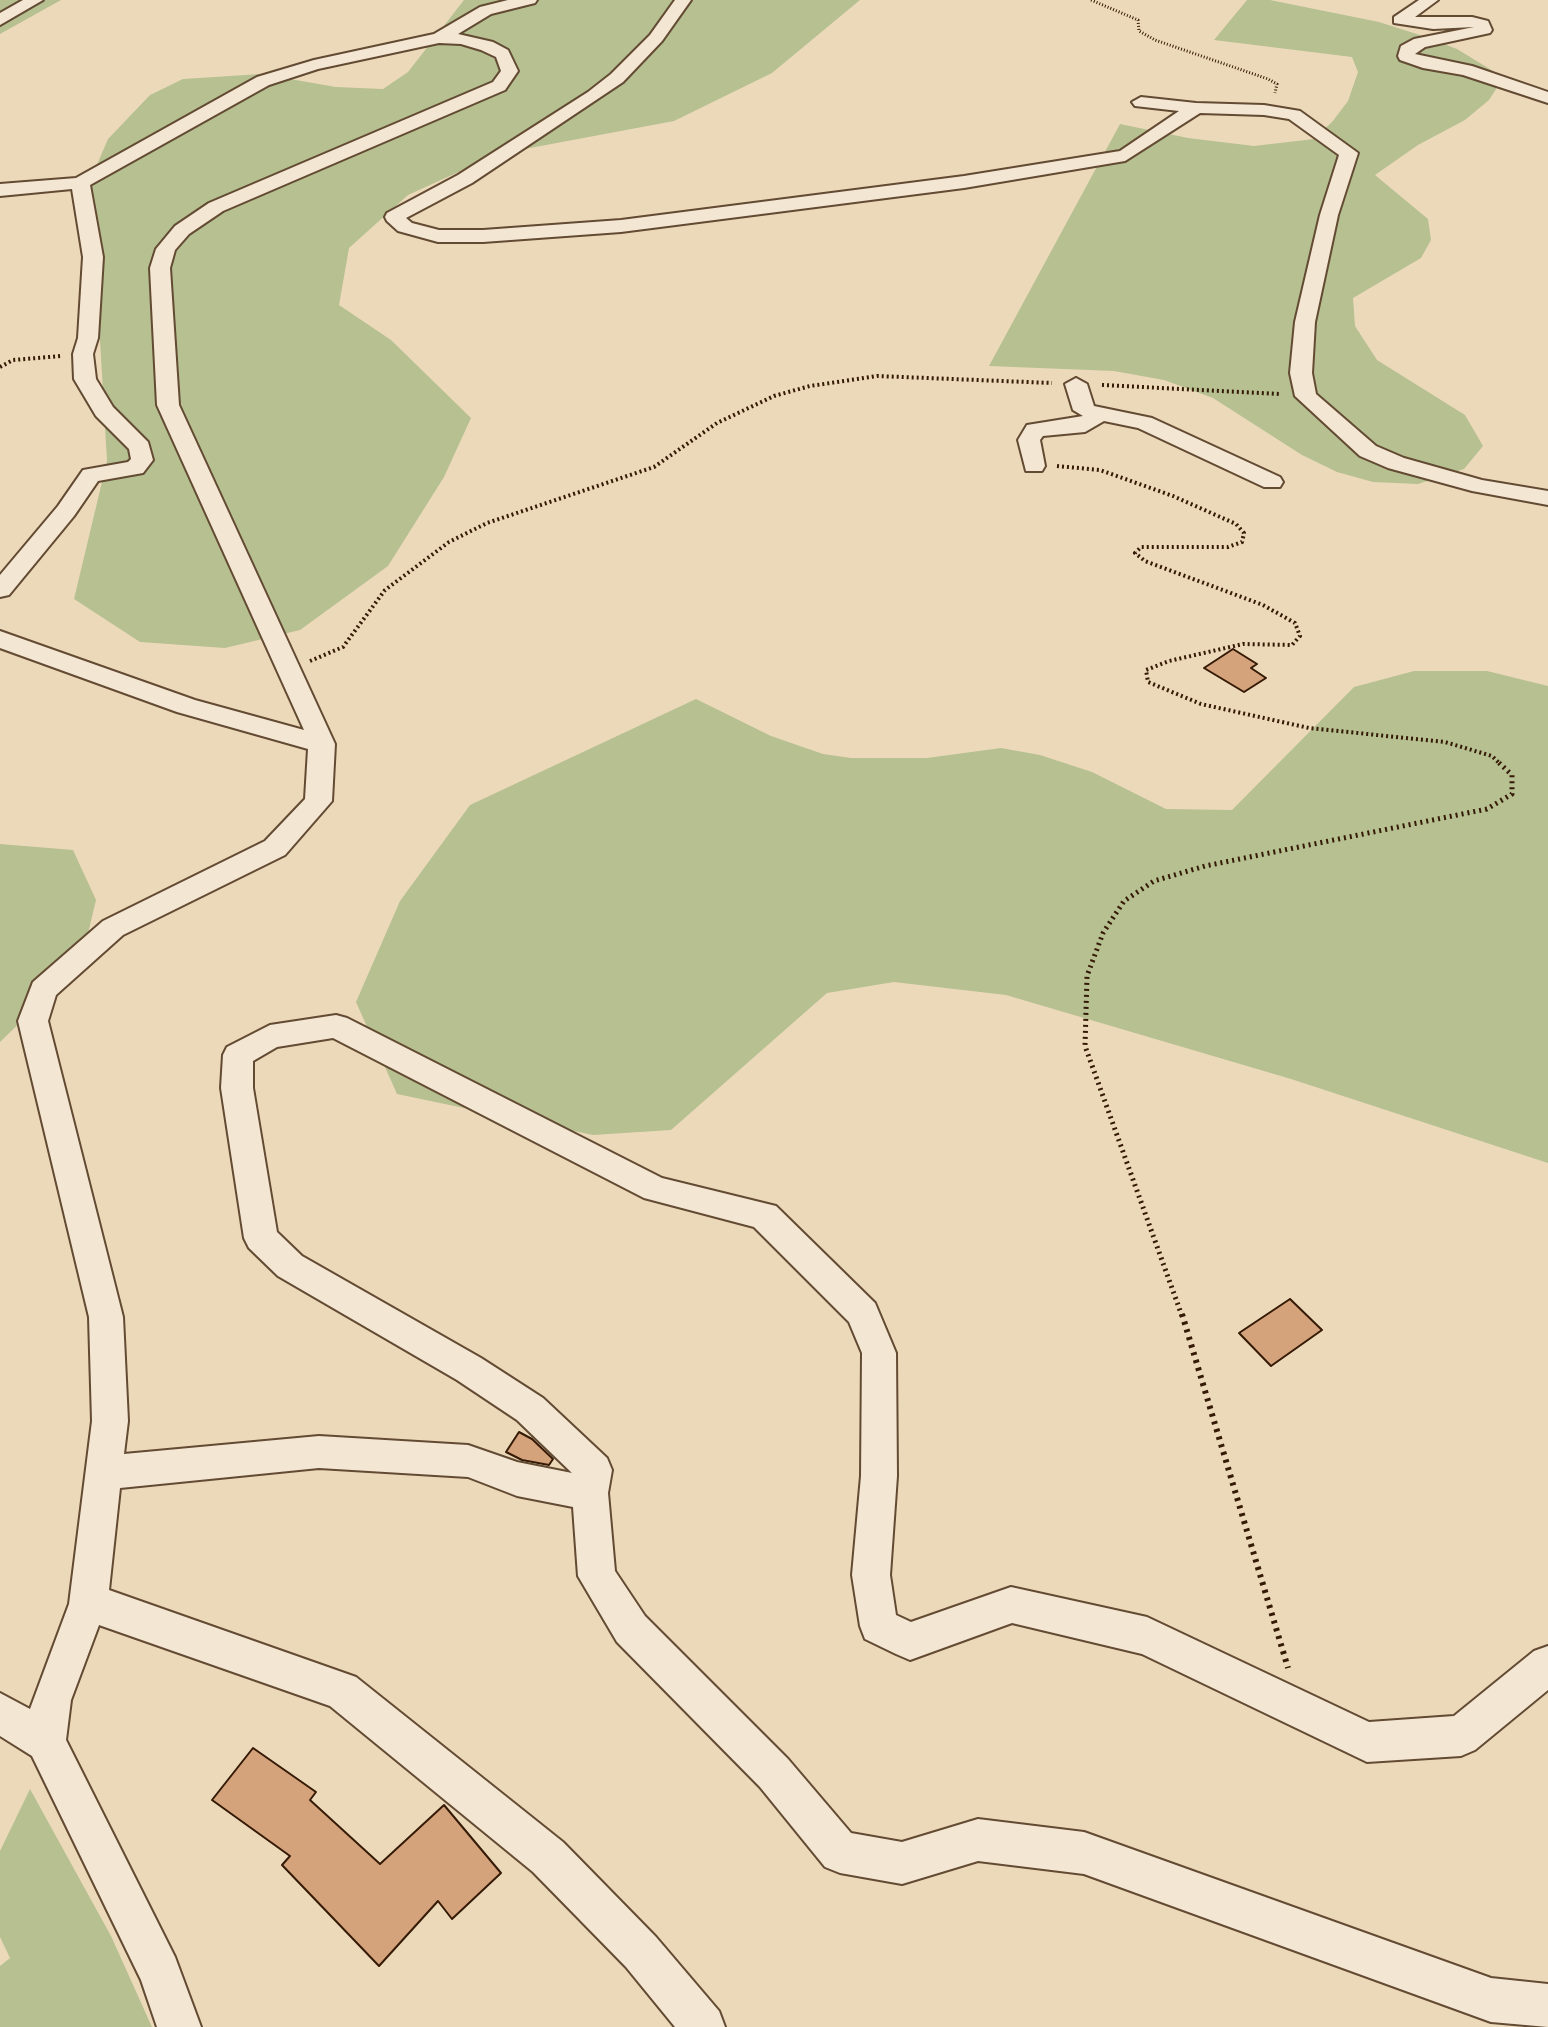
<!DOCTYPE html>
<style>
body{margin:0}
canvas{display:block;background:#ecd9b9}
</style>
<canvas width="1548" height="2027"></canvas>
<script>
const ctx = document.querySelector('canvas').getContext('2d');
ctx.lineJoin = 'round';
function fillPath(path, color) { ctx.fillStyle = color; ctx.fill(path, 'evenodd'); }
const toPath = rows => new Path2D(rows.map(r => 'M' + r).join(''));
function stroke(path, color, width, dash) { ctx.strokeStyle = color; ctx.lineWidth = width; ctx.lineCap = dash ? 'butt' : 'round'; ctx.setLineDash(dash || []); ctx.stroke(path); }
const green = toPath([
 [0,0,61,0,0,34],
 [464,0,860,0,772,73,674,121,498,154,408,195,349,248,339,305,391,340,471,418,444,477,388,566,300,630,225,648,140,642,74,599,107,461,95,254,82,200,108,139,150,95,183,79,261,74,336,87,383,89,408,72],
 [1247,0,1270,0,1379,22,1426,37,1457,49,1493,71,1500,83,1489,100,1465,120,1418,145,1375,175,1428,219,1431,240,1421,258,1353,298,1355,326,1377,360,1465,415,1483,446,1464,469,1418,484,1373,482,1337,472,1302,455,1213,398,1164,380,1114,371,989,366,1120,124,1188,138,1254,146,1314,139,1332,122,1348,101,1358,72,1352,57,1214,40],
 [1414,671,1487,671,1548,686,1548,1163,1291,1079,1006,995,894,982,827,993,671,1130,593,1135,397,1094,356,1002,400,901,470,805,696,699,771,736,823,754,851,758,927,758,1001,748,1040,755,1092,772,1166,809,1232,810,1354,687],
 [0,844,73,850,96,900,81,963,0,1042],
 [30,1789,111,1936,152,2027,0,2027,0,1966,10,1958,0,1937,0,1851]
]);
const building = toPath([
 [1233,649,1257,664,1251,668,1266,678,1244,692,1204,668,1233,649],
 [1290,1299,1322,1330,1271,1366,1239,1333,1290,1299],
 [519,1432,532,1439,553,1459,549,1465,522,1460,506,1452,519,1432],
 [253,1748,316,1792,310,1800,380,1864,444,1805,501,1873,452,1919,438,1901,379,1966,282,1865,290,1856,212,1800,253,1748]
]);
const pathFar3 = toPath([
 [1091,0,1138,20,1139,31,1155,40,1268,79,1277,84,1275,93]
]);
const pathFar2 = toPath([
 [0,367,13,360,61,356],
 [1102,385,1280,394],
 [1057,466,1100,470,1173,496,1236,524,1244,533,1242,542,1228,547,1141,547,1135,553,1145,561,1263,605,1295,623,1300,636,1292,645,1243,644,1169,661,1146,670,1148,682,1201,704,1309,728,1445,742,1492,756,1499,763],
 [310,661,343,647,385,590,449,542,487,523,654,467,717,423,774,396,810,386,877,376,1052,383]
]);
const pathFar1 = toPath([
 [1182,1316,1085,1046,1087,976,1103,933,1124,901,1154,881,1205,866,1487,809,1512,794,1512,775,1497,761]
]);
const path = toPath([
 [1182,1314,1288,1668]
]);
const minor = toPath([
 [23,0,43,0,0,25,0,13,23,0],
 [508,0,537,0,535,3,491,14,458,34,493,42,508,50,518,71,505,90,223,211,189,234,175,250,170,268,179,405,335,744,332,801,285,855,123,935,56,995,48,1021,123,1317,128,1421,124,1454,319,1436,468,1445,517,1462,572,1473,517,1420,457,1380,278,1276,249,1248,244,1238,221,1088,223,1055,227,1047,270,1025,336,1015,347,1018,662,1178,776,1206,875,1303,896,1353,897,1476,890,1575,896,1615,911,1622,1011,1587,1147,1617,1369,1722,1454,1716,1534,1651,1548,1646,1548,1690,1475,1750,1461,1756,1367,1762,1142,1654,1012,1623,910,1660,896,1654,865,1639,860,1626,852,1575,861,1476,862,1353,849,1322,754,1227,644,1198,333,1038,277,1047,253,1061,253,1088,277,1232,302,1256,481,1358,543,1398,607,1458,612,1470,608,1493,615,1571,645,1616,788,1759,851,1833,902,1842,978,1819,1084,1832,1491,1978,1548,1984,1548,2027,1491,2022,1084,1874,978,1861,902,1884,840,1873,825,1867,760,1787,617,1642,578,1576,573,1507,517,1496,468,1477,319,1468,120,1488,109,1590,356,1677,563,1842,656,1937,719,2011,725,2027,675,2027,626,1967,533,1872,330,1706,99,1625,71,1700,66,1740,175,1957,201,2027,157,2027,141,1980,32,1756,0,1736,0,1693,30,1709,69,1604,92,1421,89,1317,18,1021,33,982,103,921,265,841,305,799,308,749,177,712,0,648,0,631,195,700,304,730,157,405,150,268,156,249,175,226,209,203,493,82,501,71,496,57,481,50,461,44,439,43,318,69,269,85,90,185,103,257,98,338,93,354,96,379,113,407,148,442,153,460,143,473,98,481,74,516,9,595,0,597,0,575,58,506,83,470,128,462,131,459,129,449,96,416,74,379,73,354,78,338,83,257,72,189,0,196,0,184,76,178,257,77,314,60,434,34,480,7,508,0],
 [675,0,691,0,662,41,623,82,472,183,406,218,412,223,439,230,483,230,621,220,964,176,1120,151,1179,111,1135,106,1132,102,1141,97,1196,103,1264,105,1300,111,1358,153,1338,215,1315,322,1312,373,1316,394,1376,446,1404,458,1482,480,1548,491,1548,505,1472,491,1388,468,1360,456,1295,396,1290,373,1295,322,1320,215,1339,155,1289,119,1264,115,1200,113,1125,161,964,188,621,232,483,242,438,242,398,231,387,221,385,217,387,213,458,175,588,92,611,74,650,35,675,0],
 [1419,0,1438,0,1415,17,1472,17,1488,21,1492,30,1490,33,1425,47,1415,54,1472,66,1548,92,1548,103,1463,75,1423,68,1400,60,1398,56,1401,46,1414,39,1474,27,1433,29,1394,23,1394,17,1419,0],
 [1076,378,1087,384,1094,406,1152,418,1280,477,1283,482,1280,487,1264,487,1138,428,1104,421,1085,432,1043,436,1040,440,1045,466,1042,471,1026,471,1018,440,1027,425,1083,416,1073,410,1065,384,1076,378]
]);
fillPath(green, '#b6c091');
fillPath(building, '#d4a27b');
stroke(building, '#351a06', 2);
stroke(minor, '#634a33', 4);
stroke(pathFar3, '#351a06', 3, [1, 2]);
stroke(pathFar2, '#351a06', 4, [2, 3]);
stroke(pathFar1, '#351a06', 5, [2, 4]);
stroke(path, '#351a06', 6, [3, 5]);
fillPath(minor, '#f3e6d2');
</script>
